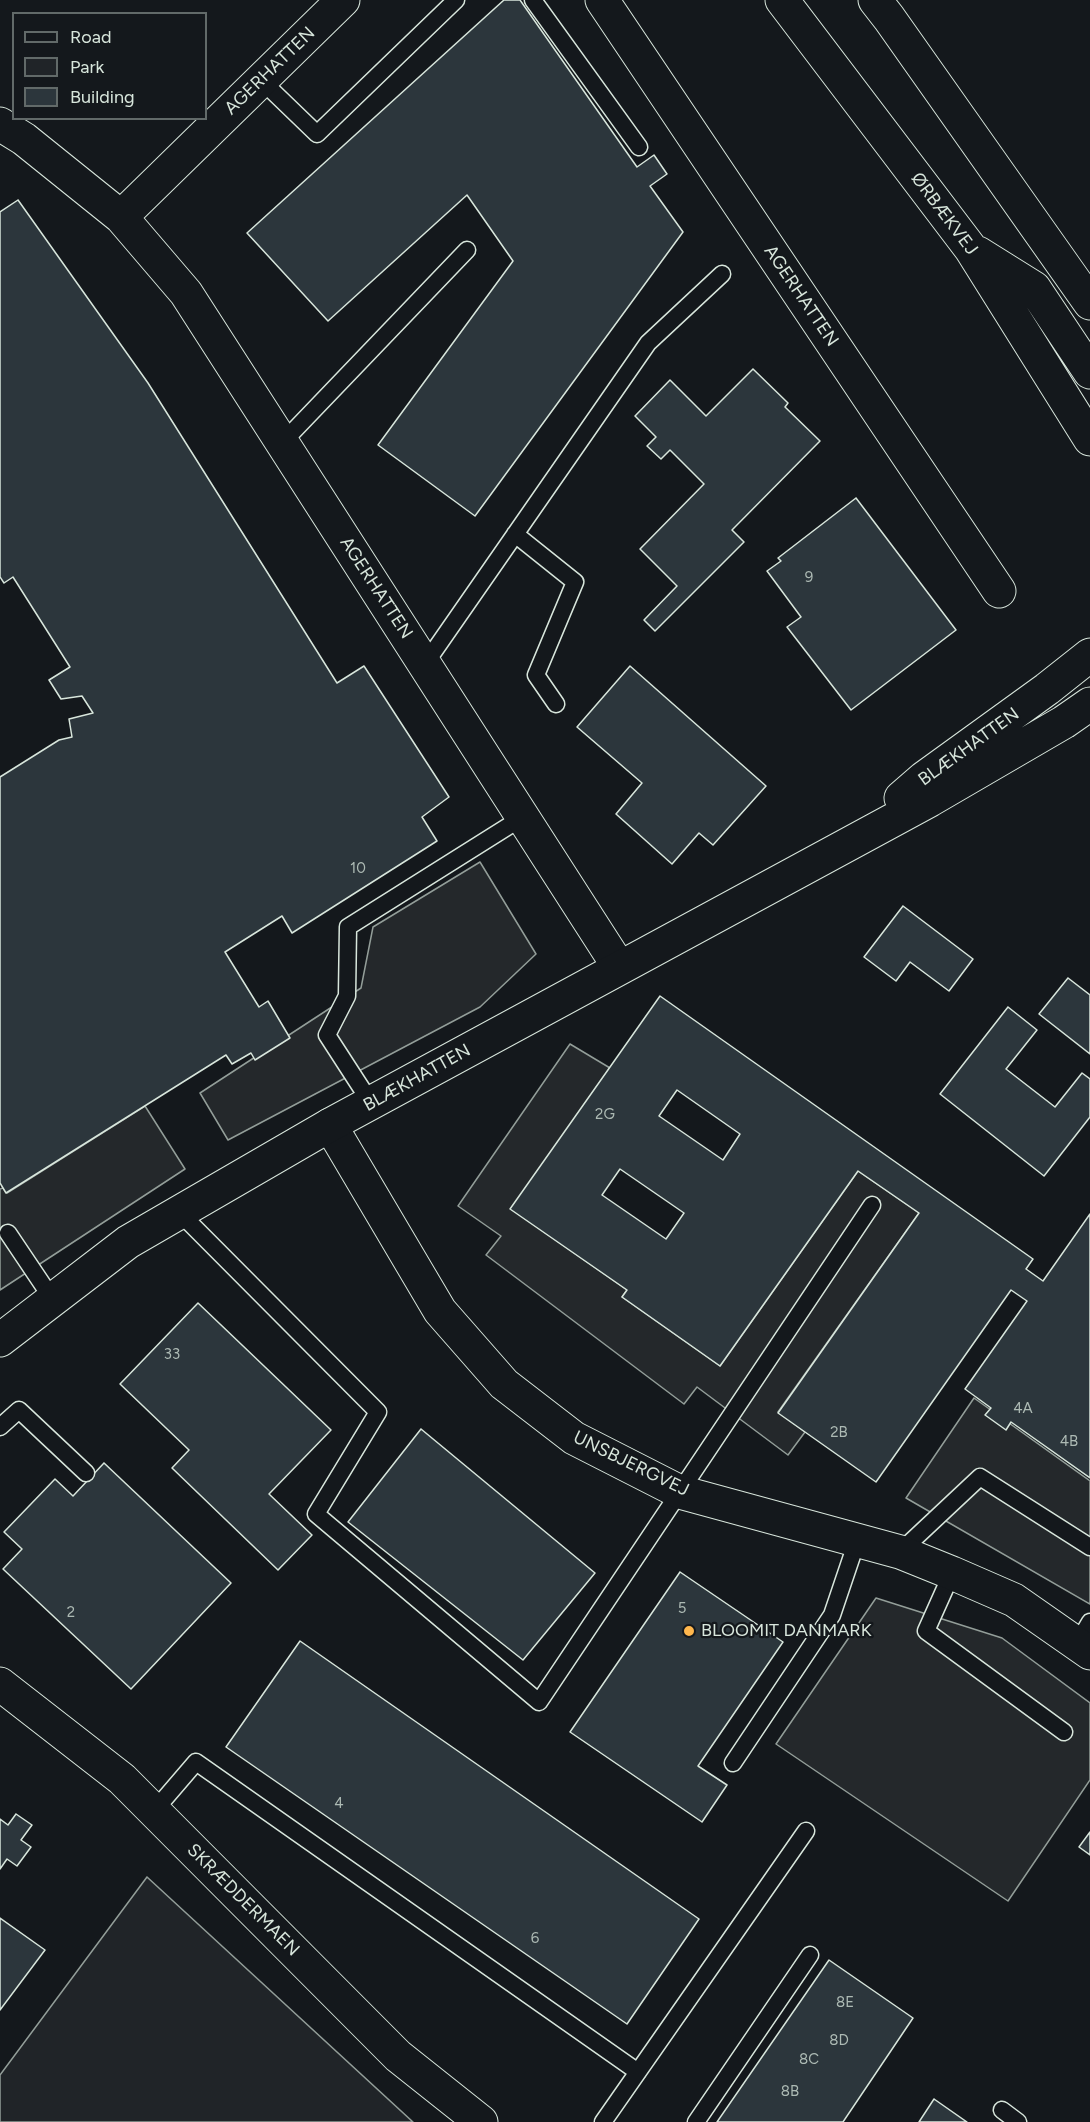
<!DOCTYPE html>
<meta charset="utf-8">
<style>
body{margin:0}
#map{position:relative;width:1090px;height:2122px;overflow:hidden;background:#14181c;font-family:Figtree,sans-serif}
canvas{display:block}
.legend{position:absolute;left:12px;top:12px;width:195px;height:108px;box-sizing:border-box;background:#14181c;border:2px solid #626a69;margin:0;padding:8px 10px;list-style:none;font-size:18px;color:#d8e6dc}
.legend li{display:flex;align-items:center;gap:12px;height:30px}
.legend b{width:30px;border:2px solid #626a69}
</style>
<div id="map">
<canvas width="1090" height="2122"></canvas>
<ul class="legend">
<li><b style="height:8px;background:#14181c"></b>Road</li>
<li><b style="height:16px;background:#202428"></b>Park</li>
<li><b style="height:16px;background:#2c363c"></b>Building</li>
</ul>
</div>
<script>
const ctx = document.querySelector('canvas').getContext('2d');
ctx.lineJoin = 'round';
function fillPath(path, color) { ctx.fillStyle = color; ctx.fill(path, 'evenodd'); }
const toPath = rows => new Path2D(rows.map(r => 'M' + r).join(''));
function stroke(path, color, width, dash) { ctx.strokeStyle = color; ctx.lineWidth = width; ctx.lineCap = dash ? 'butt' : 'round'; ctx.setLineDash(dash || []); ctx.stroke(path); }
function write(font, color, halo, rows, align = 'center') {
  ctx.font = font + ' Figtree,sans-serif'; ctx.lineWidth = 4.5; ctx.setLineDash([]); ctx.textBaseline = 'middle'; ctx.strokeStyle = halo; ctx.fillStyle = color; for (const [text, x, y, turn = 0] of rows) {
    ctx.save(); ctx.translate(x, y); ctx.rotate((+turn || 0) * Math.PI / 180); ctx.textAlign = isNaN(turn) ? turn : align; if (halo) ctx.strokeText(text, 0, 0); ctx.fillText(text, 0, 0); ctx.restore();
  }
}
const green = toPath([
 [147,1877,413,2122,0,2122,0,2075,147,1877]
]);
const parking = toPath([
 [480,862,536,954,480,1007,228,1140,200,1093,361,988,373,927,480,862],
 [570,1044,610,1068,511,1209,627,1290,622,1297,720,1366,858,1171,919,1213,778,1412,805,1432,788,1455,697,1387,684,1404,486,1255,501,1236,458,1206,570,1044],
 [145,1106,185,1169,0,1290,0,1189,3,1188,7,1193,145,1106],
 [974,1398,1090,1481,1090,1604,906,1498,974,1398],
 [876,1598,1002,1638,1090,1703,1090,1780,1008,1901,776,1744,876,1598]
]);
const building = toPath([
 [504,0,520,0,637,167,654,155,667,174,650,186,683,232,475,516,378,445,513,261,467,195,328,321,247,233,504,0],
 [18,200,148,383,337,683,364,666,449,797,422,817,437,841,292,933,282,916,225,952,259,1007,268,1001,290,1038,255,1060,251,1053,232,1064,226,1055,6,1193,0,1183,0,777,59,740,72,737,69,719,93,713,82,696,61,699,49,680,70,667,13,577,4,583,0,577,0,212,18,200],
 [753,369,788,403,785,407,820,441,732,530,744,542,655,631,644,620,677,586,640,549,704,484,670,450,661,459,647,446,656,437,635,416,670,380,706,416,753,369],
 [856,498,956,630,851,710,787,627,801,617,767,571,781,561,778,558,856,498],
 [630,666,766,786,713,845,699,833,672,864,616,814,642,783,577,727,630,666],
 [903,906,973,959,949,991,910,962,896,981,864,957,903,906],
 [1068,978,1090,995,1090,1054,1039,1014,1068,978],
 [660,996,1033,1259,1026,1269,1043,1281,1090,1214,1090,1478,1011,1422,1006,1430,985,1415,991,1408,965,1389,1027,1301,1011,1290,876,1482,778,1413,919,1213,858,1171,720,1366,622,1297,627,1290,510,1209,660,996],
 [677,1090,740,1134,723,1160,659,1116,677,1090],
 [620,1169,684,1213,666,1239,602,1195,620,1169],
 [1008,1007,1037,1030,1006,1069,1055,1107,1082,1073,1090,1079,1090,1117,1044,1176,940,1094,1008,1007],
 [198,1303,331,1430,269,1494,312,1535,278,1570,172,1468,189,1450,120,1384,198,1303],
 [421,1429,595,1573,523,1660,348,1522,421,1429],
 [104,1463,231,1583,131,1689,3,1569,22,1549,4,1532,55,1479,73,1496,104,1463],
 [680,1572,783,1642,698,1766,727,1785,702,1822,570,1732,680,1572],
 [300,1641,699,1919,627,2024,226,1747,300,1641],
 [16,1814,32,1825,21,1840,31,1847,17,1866,7,1859,0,1869,0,1819,8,1825,16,1814],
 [1090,1832,1090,1855,1079,1847,1090,1832],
 [0,1918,45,1950,0,2010,0,1918],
 [829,1960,913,2018,843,2122,717,2122,829,1960],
 [934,2099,967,2122,919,2122,934,2099]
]);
const service = toPath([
 [533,0,639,147],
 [261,80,317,134,456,0],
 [282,443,467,250],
 [515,534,575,582,536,675,556,704],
 [425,664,648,343,722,274],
 [371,1103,327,1035,347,996,348,927,523,817],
 [179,1212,378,1412,316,1514,539,1702,872,1205],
 [8,1233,53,1300],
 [0,1427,19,1410,86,1473],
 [900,1552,980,1477,1090,1547],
 [952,1573,926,1631,1064,1732],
 [1077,1644,1090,1622],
 [733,1763,832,1615,857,1541],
 [154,1811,196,1762,638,2072],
 [1002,2110,1018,2122],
 [603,2122,806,1831],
 [696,2122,810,1955]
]);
const minor = toPath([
 [602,0,999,591],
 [0,124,24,139,121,217,186,293,619,967],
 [121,217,343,0],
 [330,1125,440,1311,504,1384,574,1438,680,1492,900,1552,952,1573,1014,1600,1090,1653],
 [0,1684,122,1779,398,2056,481,2122]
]);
const tertiary = toPath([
 [901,798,924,778,1047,689,1090,655],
 [0,1340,128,1242,330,1125,930,800,1064,722,1090,704]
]);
const secondary = toPath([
 [782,0,971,249,1090,439],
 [875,0,889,18,1090,303],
 [978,253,1034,288,1090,372]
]);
const markers = [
 [689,1631,6,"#ffb74d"]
];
const numberNames = [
 ["9",809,578],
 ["10",358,869],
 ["2G",605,1115],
 ["33",172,1355],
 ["4A",1023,1409],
 ["2B",839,1433],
 ["4B",1069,1442],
 ["5",682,1609],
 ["2",71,1613],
 ["4",339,1804],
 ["6",535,1939],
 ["8E",845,2003],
 ["8D",839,2041],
 ["8C",809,2060],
 ["8B",790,2092]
];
const streetNames = [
 ["AGERHATTEN",270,71,-44],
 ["ØRBÆKVEJ",944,214,53],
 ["AGERHATTEN",801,296,56],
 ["AGERHATTEN",376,588,57],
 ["BLÆKHATTEN",969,747,-36],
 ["BLÆKHATTEN",417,1078,-29],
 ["UNSBJERGVEJ",631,1464,26],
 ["SKRÆDDERMAEN",243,1900,45]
];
const poiNames = [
 ["BLOOMIT DANMARK",701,1631]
];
fillPath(green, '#202428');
stroke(green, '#939e99', 1.5);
fillPath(parking, '#24282b');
stroke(parking, '#939e99', 1.5);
fillPath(building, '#2c363c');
stroke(building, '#d8e6dc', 1.5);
stroke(service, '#d8e6dc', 19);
stroke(minor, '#d8e6dc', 35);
stroke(tertiary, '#d8e6dc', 35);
stroke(secondary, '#d8e6dc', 35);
stroke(service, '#14181c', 16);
stroke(minor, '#14181c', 33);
stroke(tertiary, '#14181c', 33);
stroke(secondary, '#14181c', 33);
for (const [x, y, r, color] of markers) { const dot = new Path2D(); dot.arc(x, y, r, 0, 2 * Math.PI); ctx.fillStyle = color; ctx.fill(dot); stroke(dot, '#14181c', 2); }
write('15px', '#adbab4', null, numberNames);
write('18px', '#d8e6dc', '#14181c', streetNames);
write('18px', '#d8e6dc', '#14181c', poiNames, 'left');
</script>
